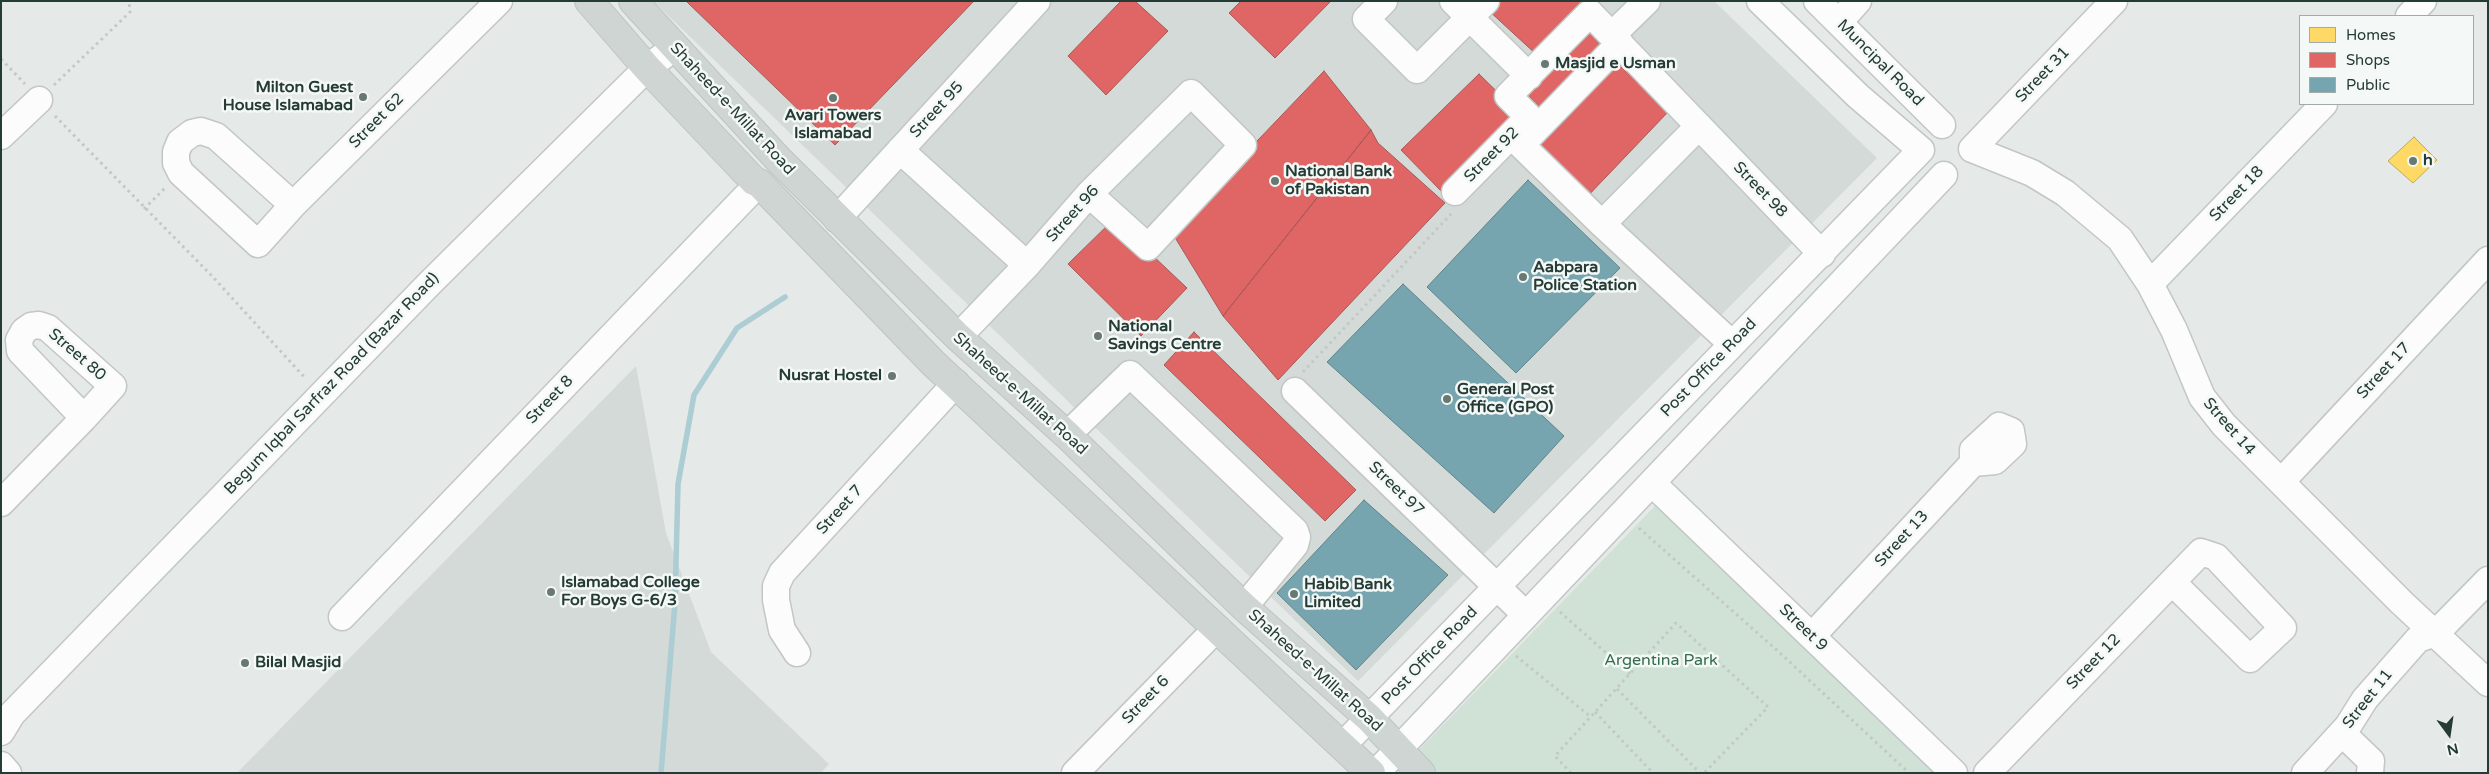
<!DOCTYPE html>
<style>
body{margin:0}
#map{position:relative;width:2489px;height:774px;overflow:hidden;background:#e5e9e7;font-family:"Varela Round",sans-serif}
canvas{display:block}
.frame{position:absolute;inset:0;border:2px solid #253b35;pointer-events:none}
.legend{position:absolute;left:2299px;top:15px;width:175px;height:90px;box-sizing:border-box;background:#f4f8f6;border:1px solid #a1aca9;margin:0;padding:6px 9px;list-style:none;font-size:15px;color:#253b35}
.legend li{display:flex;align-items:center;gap:10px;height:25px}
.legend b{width:25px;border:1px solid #a1aca9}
.north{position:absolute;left:2424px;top:709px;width:50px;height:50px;-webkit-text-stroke:4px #f4f8f6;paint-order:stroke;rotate:166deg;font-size:14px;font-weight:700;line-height:20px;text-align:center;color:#253b35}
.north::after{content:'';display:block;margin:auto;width:18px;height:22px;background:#253b35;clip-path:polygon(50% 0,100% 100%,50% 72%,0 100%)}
</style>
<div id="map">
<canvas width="2489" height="774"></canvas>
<div class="frame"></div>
<ul class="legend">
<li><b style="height:14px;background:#ffd966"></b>Homes</li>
<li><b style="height:14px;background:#e06666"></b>Shops</li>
<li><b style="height:14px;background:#76a5af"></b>Public</li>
</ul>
<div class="north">N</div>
</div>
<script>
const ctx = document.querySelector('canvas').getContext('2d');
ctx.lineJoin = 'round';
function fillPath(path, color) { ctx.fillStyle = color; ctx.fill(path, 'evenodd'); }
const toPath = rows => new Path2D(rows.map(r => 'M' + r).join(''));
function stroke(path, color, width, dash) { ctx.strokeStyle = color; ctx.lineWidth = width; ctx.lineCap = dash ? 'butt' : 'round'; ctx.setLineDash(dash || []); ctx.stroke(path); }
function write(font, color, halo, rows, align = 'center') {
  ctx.font = font + ' "Varela Round",sans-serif'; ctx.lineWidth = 5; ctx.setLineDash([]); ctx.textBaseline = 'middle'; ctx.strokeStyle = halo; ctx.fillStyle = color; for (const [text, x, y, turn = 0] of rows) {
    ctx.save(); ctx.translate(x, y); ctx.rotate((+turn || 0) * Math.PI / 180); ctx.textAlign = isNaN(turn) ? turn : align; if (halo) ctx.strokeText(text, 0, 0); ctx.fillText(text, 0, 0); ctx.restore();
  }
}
const built = toPath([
 [653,1,1714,1,1877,158,1358,681],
 [636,366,666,533,711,652,829,764,821,773,237,773]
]);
const green = toPath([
 [1658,503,1939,773,1437,773,1416,753]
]);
const homes = toPath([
 [2414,137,2437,160,2413,183,2388,161,2414,137]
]);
const shops = toPath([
 [686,1,974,1,835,145,686,1],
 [1121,1,1135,1,1168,31,1106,95,1068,56,1121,1],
 [1241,1,1331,1,1275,58,1229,13,1241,1],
 [1494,1,1589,1,1538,56,1487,9,1494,1],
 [1584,26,1603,47,1541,109,1522,89,1584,26],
 [1614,60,1668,112,1584,200,1528,149,1614,60],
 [1324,71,1371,130,1223,316,1171,231,1324,71],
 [1479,74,1521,115,1444,194,1401,150,1479,74],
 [1371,130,1378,143,1445,203,1278,380,1223,316,1371,130],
 [1114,219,1187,288,1141,336,1068,264,1114,219],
 [1194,332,1356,490,1325,521,1164,365,1194,332]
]);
const public = toPath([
 [1528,180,1620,268,1516,373,1427,287,1528,180],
 [1403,284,1564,436,1494,513,1327,362,1403,284],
 [1364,500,1448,575,1356,670,1277,593,1364,500]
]);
const stream = toPath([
 [661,773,675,603,678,484,694,395,737,328,785,297]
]);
const path = toPath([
 [1,59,25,84],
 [54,85,130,12,129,1],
 [55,116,212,276,306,379],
 [144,209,166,187],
 [1303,372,1451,214],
 [1639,528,1780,653,1909,773],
 [1560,612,1630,674],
 [1516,656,1591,717],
 [1617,689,1700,773],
 [1595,712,1653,773],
 [1571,773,1555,756,1676,623,1768,707,1704,773]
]);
const minor = toPath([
 [1384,1,1366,19,1417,70,1486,1],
 [1453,1,1529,76],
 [1817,1,1942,125],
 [2114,1,1972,149,2032,173,2065,193,2120,239,2150,284,2174,330,2202,397,2224,425,2402,603,2488,683],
 [2409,16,2423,1],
 [1839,22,1858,1],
 [1612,35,1647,1],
 [1,136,39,100],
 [1523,143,1620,43],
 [1521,145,1602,224,1732,344],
 [900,150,1027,265],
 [1455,192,1529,117,1508,96,1590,13,1822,254],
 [293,205,216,136,201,131,192,133,180,142,176,152,176,163,181,173,258,244,293,205,499,1],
 [837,219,1037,1],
 [1602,224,1699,126],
 [2150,284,2324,104],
 [958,337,1027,265,1089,194,1191,93,1243,145,1148,247,1089,194],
 [1295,391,1526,615],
 [1067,435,1130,374,1295,531,1297,537,1295,545,1244,607],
 [2281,482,2488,260],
 [1652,483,1954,773],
 [1,503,84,418,113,386,48,328,39,325,31,326,24,331,19,340,20,351,84,418],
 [342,617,759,183],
 [1812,636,1973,463,1973,450,1999,426,2011,431,2013,444,1995,461,1973,463],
 [797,653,782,630,776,600,776,586,782,573,956,383],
 [1,732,12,714,429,284,647,68,674,48],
 [2342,733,2371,761,2370,773],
 [1342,746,1921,150,1858,96,1760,1],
 [1,765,8,773],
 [1075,773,1217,628],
 [1376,773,1944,175],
 [1987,773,2201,552,2216,557,2283,628,2250,659,2172,582],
 [2305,773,2348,726,2365,699,2418,639,2436,633,2488,580]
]);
const major = toPath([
 [589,1,647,68,754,181,759,183,933,363,1371,773],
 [633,1,778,159,958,337,1067,435,1244,607,1369,718,1421,773]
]);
const markers = [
 [1545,64,5,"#687873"],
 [363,97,5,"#687873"],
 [833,98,5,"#687873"],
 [2413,161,5,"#687873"],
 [1275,181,5,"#687873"],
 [1523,277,5,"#687873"],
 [1098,336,5,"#687873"],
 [892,376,5,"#687873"],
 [1447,399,5,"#687873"],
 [551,592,5,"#687873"],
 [1294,594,5,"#687873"],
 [245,663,5,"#687873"]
];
const streetNames = [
 ["Muncipal Road",1880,63,45],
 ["Street 31",2043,75,-46],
 ["Shaheed-e-Millat Road",732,109,47],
 ["Street 95",937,110,-47],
 ["Street 62",377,121,-45],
 ["Street 92",1492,155,-45],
 ["Street 98",1760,190,46],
 ["Street 18",2237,194,-46],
 ["Street 96",1073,214,-48],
 ["Street 80",77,355,41],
 ["Post Office Road",1709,368,-46],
 ["Street 17",2384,371,-47],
 ["Begum Iqbal Sarfraz Road (Bazar Road)",332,384,-46],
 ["Shaheed-e-Millat Road",1020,394,42],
 ["Street 8",550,400,-46],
 ["Street 14",2229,427,49],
 ["Street 97",1396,489,44],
 ["Street 7",840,510,-48],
 ["Street 13",1902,539,-47],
 ["Street 9",1803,628,44],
 ["Post Office Road",1430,656,-46],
 ["Street 12",2094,662,-46],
 ["Shaheed-e-Millat Road",1315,671,42],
 ["Street 11",2368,699,-52],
 ["Street 6",1146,700,-46]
];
const poiNames = [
 ["Masjid e Usman",1555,64],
 ["Milton Guest",353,88,"right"],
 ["House Islamabad",353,106,"right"],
 ["Avari Towers",833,116,"center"],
 ["Islamabad",833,134,"center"],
 ["h",2423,161],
 ["National Bank",1285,172],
 ["of Pakistan",1285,190],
 ["Aabpara",1533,268],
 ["Police Station",1533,286],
 ["National",1108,327],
 ["Savings Centre",1108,345],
 ["Nusrat Hostel",882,376,"right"],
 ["General Post",1457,390],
 ["Office (GPO)",1457,408],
 ["Islamabad College",561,583],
 ["For Boys G-6/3",561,601],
 ["Habib Bank",1304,585],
 ["Limited",1304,603],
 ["Bilal Masjid",255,663]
];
const parkNames = [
 ["Argentina Park",1661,661]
];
fillPath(built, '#d4dad7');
fillPath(green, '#d0e1d5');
fillPath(homes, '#ffd966');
stroke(homes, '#beaa57', 1);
fillPath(shops, '#e06666');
stroke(shops, '#a85957', 1);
fillPath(public, '#76a5af');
stroke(public, '#5e858a', 1);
stroke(stream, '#abcdd3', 5.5);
stroke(minor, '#c2c6c4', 29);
stroke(major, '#bdc5c2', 30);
stroke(path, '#c2c9c5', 3, [2.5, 4]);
stroke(minor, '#fbfcfb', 26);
stroke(major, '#cfd5d3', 28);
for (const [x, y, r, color] of markers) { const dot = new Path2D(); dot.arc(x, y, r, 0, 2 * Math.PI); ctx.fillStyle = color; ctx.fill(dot); stroke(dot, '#f4f8f6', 2); }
write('16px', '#253b35', '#f4f8f6', streetNames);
write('bold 16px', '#253b35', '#f4f8f6', poiNames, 'left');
write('16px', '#346d4a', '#f4f8f6', parkNames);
</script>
